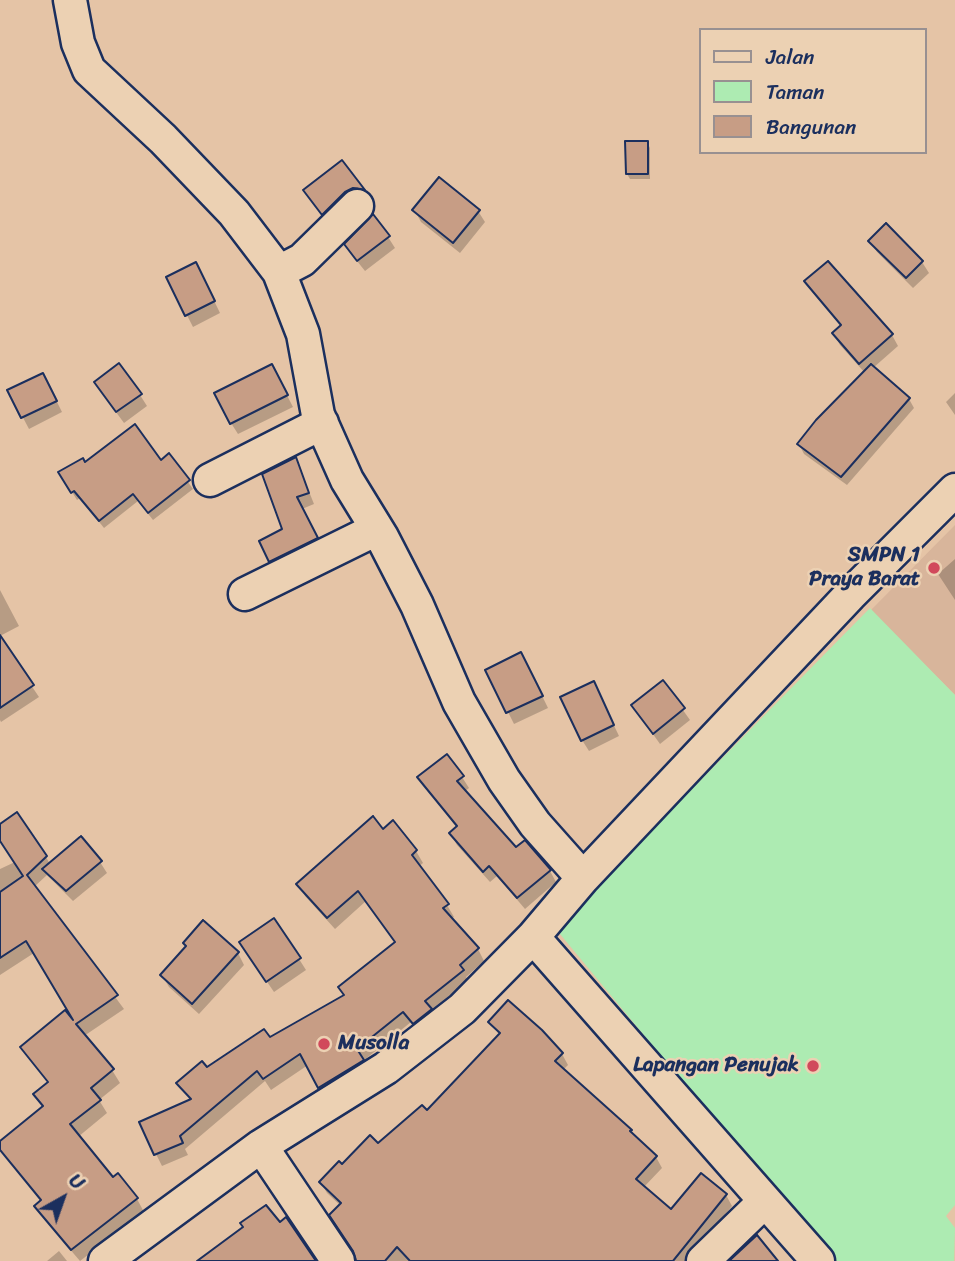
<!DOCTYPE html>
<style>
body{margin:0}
#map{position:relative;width:955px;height:1261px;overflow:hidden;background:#e5c4a6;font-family:Sriracha,sans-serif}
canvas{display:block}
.legend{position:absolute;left:699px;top:28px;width:228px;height:126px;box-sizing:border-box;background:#ecd1b3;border:2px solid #989091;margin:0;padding:9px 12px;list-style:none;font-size:21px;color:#1b2f5e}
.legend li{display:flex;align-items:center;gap:14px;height:35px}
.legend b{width:35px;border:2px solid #989091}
.north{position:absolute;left:28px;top:1163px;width:70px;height:70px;-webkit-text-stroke:5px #ecd1b3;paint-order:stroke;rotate:40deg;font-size:19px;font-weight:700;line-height:28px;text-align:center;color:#1b2f5e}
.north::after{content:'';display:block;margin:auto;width:24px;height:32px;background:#1b2f5e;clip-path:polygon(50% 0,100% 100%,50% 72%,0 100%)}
</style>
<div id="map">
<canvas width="955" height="1261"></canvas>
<ul class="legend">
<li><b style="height:9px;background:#ecd1b3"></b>Jalan</li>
<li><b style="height:19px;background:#adebb2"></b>Taman</li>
<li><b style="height:19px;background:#c79d85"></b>Bangunan</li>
</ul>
<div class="north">U</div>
</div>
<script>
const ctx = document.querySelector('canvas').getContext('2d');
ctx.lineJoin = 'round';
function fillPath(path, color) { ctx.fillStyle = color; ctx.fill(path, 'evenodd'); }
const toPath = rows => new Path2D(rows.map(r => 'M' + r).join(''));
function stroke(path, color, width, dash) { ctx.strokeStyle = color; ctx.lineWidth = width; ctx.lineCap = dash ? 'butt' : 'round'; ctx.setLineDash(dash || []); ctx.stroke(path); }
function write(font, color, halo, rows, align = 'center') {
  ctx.font = font + ' Sriracha,sans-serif'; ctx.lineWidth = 5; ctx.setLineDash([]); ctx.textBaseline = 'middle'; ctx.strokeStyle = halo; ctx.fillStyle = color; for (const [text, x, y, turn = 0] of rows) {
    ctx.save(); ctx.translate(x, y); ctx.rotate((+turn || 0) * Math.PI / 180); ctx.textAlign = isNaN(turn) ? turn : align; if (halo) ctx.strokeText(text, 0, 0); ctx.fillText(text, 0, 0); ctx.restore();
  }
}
const built = toPath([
 [955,525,955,695,870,611]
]);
const green = toPath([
 [870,608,955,695,955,1205,946,1216,955,1228,954,1261,831,1261,555,928]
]);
const shadow = toPath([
 [647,142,650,148,650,179,630,179,627,174],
 [341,162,369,200,330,225,306,191],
 [415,211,478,211,485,222,460,253,421,222],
 [388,237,395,248,365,271,353,256],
 [870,241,922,262,929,273,913,288,877,252],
 [202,276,220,313,193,327,168,278],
 [806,281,866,306,892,335,898,346,873,368,909,399,914,408,847,485,804,454,799,444,865,373,840,345,834,334,842,327,813,293],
 [278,378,293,407,238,434,231,423],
 [49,386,62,412,29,429,9,391],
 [102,393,140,395,147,406,124,423],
 [955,393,955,415,946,402],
 [169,456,193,489,153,520,138,501,104,528,80,498,77,500,60,473,85,464,161,462],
 [296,459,314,504,302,509,323,549,277,572,271,561,284,530],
 [955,559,955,600,938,574],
 [0,590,19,626,0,636],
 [0,639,39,697,1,722,0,720],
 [527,665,548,708,514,724,487,670],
 [663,682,690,720,660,744,633,706],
 [599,694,619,736,589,751,582,740],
 [462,777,469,788,464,792,516,850,550,871,556,882,525,909,497,876,490,882,457,845,451,834,457,828,419,778],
 [393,823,416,851,423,863,418,867,447,905,454,917,451,919,478,949,484,961,466,977,470,983,432,1012,437,1022,421,1034,411,1022,363,1061,369,1072,326,1099,308,1065,271,1090,265,1081,185,1149,188,1155,162,1166,156,1154,191,1101,179,1083,269,1040,345,996,396,943,366,901,335,929,305,896,299,884],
 [0,826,46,857,50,864,100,862,107,873,73,901,47,875,34,887,124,1009,84,1036,112,1070,120,1083,99,1100,107,1113,78,1137,113,1180,137,1199,144,1212,80,1261,44,1219,37,1206,42,1202,0,1148,0,1144,43,1108,35,1095,49,1084,22,1048,78,1025,34,953,0,975,0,869,15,862,0,839],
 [238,953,244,965,199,1014,169,987,162,975],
 [248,954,299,959,306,970,274,992],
 [490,1022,541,1031,562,1054,568,1065,563,1070,630,1131,635,1138,656,1157,662,1168,643,1188,671,1212,726,1195,732,1206,687,1261,358,1261,341,1206,327,1193,321,1183,342,1166,426,1113,500,1036],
 [59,1251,67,1261,47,1261]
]);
const building = toPath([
 [625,141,648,141,648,174,626,174,625,141],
 [342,160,365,190,353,188,345,192,322,215,303,190,342,160],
 [439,177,480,210,453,243,412,210,439,177],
 [373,214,390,236,357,261,344,244,373,214],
 [886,223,923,261,906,278,868,241,886,223],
 [828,261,893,334,859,364,832,333,841,325,804,281,828,261],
 [196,262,215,301,185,316,166,277,196,262],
 [119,363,142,394,116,412,94,382,119,363],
 [272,364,288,395,230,424,214,393,272,364],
 [871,364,910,398,841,477,797,444,816,420,871,364],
 [43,373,57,401,21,418,7,390,43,373],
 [135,424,161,460,169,453,190,480,148,513,133,494,99,521,74,491,71,493,58,472,83,458,85,462,135,424],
 [296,457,309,493,297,497,318,538,269,562,259,541,282,529,262,474,296,457],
 [0,635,34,685,0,708,0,635],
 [521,652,543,696,506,713,485,670,521,652],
 [663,680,685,708,653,734,631,705,663,680],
 [594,681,614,725,581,741,560,697,594,681],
 [447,754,464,776,457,781,516,847,525,840,551,870,517,898,489,866,483,872,449,833,457,826,417,777,447,754],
 [17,812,47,856,27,875,118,995,76,1024,114,1069,91,1088,101,1100,70,1124,113,1177,118,1173,138,1198,71,1250,34,1206,41,1200,0,1150,0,1141,43,1106,33,1094,48,1082,20,1047,65,1010,73,1020,26,941,0,958,0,892,23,876,0,841,0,824,17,812],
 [373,816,383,829,393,820,417,850,412,855,449,904,443,908,479,948,460,965,464,970,425,1001,432,1009,413,1024,403,1012,357,1049,364,1060,318,1088,300,1054,263,1079,257,1071,180,1136,183,1143,154,1155,139,1122,191,1099,176,1083,202,1061,207,1067,264,1029,270,1037,344,995,338,987,395,942,358,891,327,918,296,884,373,816],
 [81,836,102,861,66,891,42,869,81,836],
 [274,918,301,958,266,982,239,942,274,918],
 [203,920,239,952,192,1004,160,975,186,946,183,943,203,920],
 [508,1000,542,1030,563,1053,555,1061,632,1130,630,1131,657,1156,636,1179,671,1209,701,1173,727,1194,673,1261,410,1261,397,1247,385,1261,356,1261,353,1251,329,1215,341,1203,319,1182,339,1161,342,1164,370,1135,378,1143,422,1105,427,1110,500,1033,488,1022,508,1000],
 [266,1205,280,1222,286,1217,316,1261,197,1261,243,1227,240,1223,266,1205],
 [757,1235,778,1261,729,1261,757,1235]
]);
const street = toPath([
 [70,0,78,43,89,70,163,139,234,213,279,272,303,334,318,415,347,480,382,537,417,605,459,702,504,780,535,824,583,878],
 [279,272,302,260,357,206],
 [210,480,322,423],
 [245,594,377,529],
 [261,1146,338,1261],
 [105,1261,261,1146,386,1068,462,1009,533,937],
 [703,1261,765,1201],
 [818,1261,533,937,583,878,850,595,955,490]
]);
const markers = [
 [934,568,7,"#d1495b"],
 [324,1044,7,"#d1495b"],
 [813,1066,7,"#d1495b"]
];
const poiNames = [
 ["SMPN 1",920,556],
 ["Praya Barat",920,580],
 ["Musolla",338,1044,"left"],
 ["Lapangan Penujak",799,1066]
];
fillPath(built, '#d8b59b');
fillPath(green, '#adebb2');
fillPath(shadow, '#0003');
fillPath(building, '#c79d85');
stroke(building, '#1b2f5e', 2);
stroke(street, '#1b2f5e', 37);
stroke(street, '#ecd1b3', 32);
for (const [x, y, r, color] of markers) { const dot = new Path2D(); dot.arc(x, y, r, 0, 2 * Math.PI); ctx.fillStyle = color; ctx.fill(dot); stroke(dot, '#ecd1b3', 2.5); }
write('bold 21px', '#1b2f5e', '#ecd1b3', poiNames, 'right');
</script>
